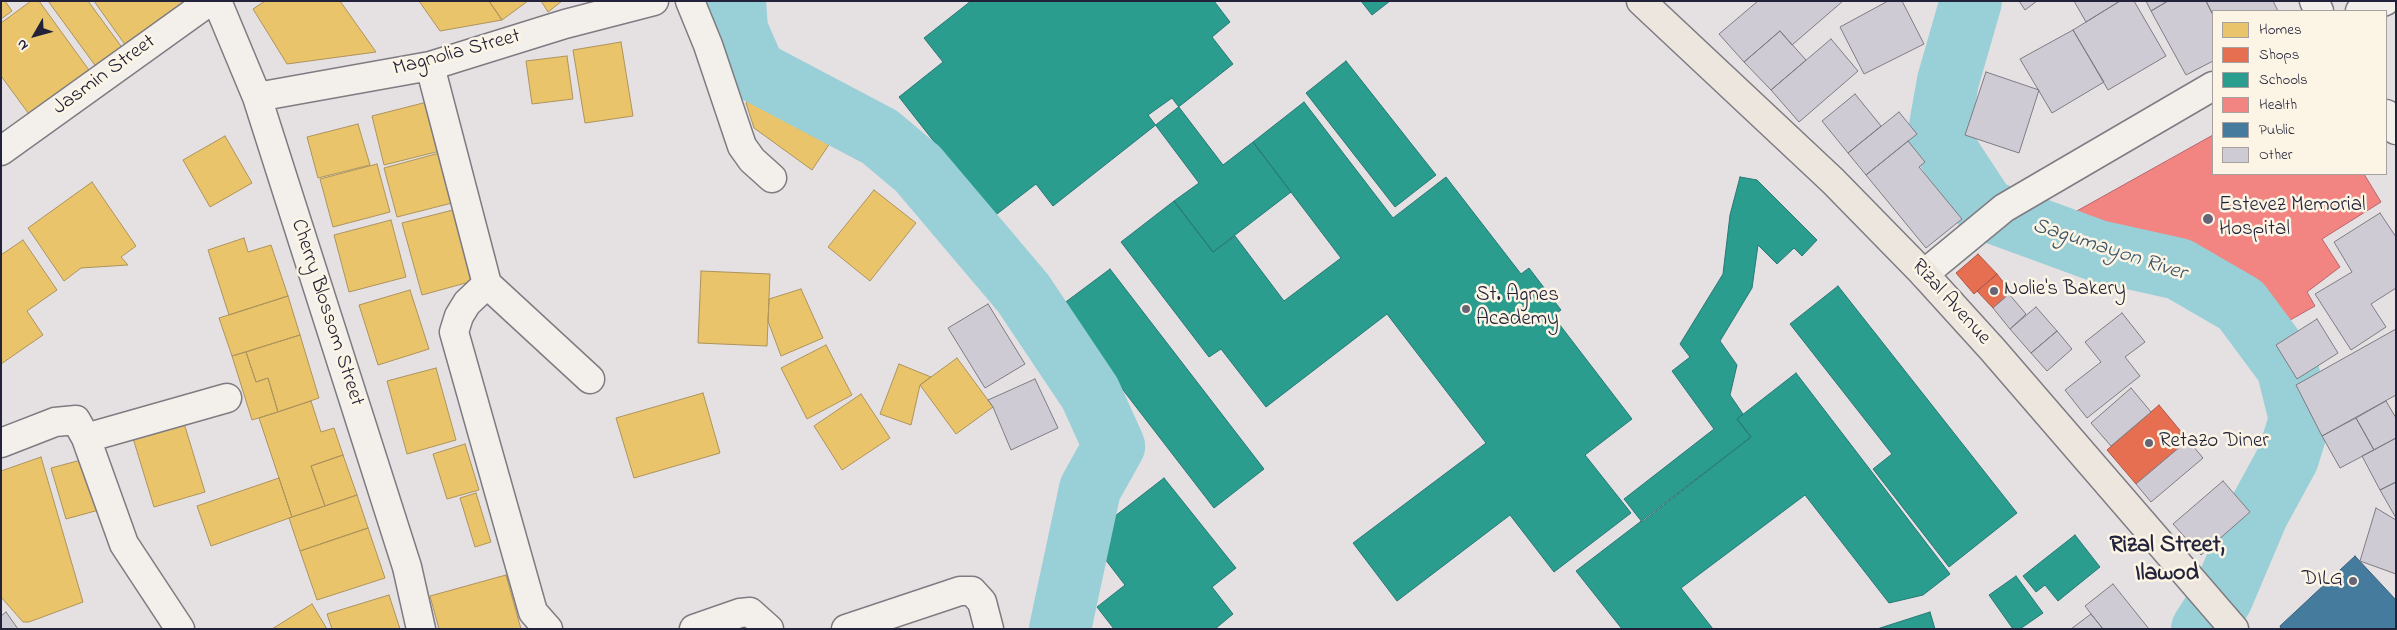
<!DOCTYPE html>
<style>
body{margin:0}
#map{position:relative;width:2397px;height:630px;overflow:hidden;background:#e5e0e2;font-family:"Indie Flower",sans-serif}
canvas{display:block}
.frame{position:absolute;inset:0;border:2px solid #22223b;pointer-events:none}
.legend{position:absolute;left:2212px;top:10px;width:175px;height:165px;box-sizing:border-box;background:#fcf5e5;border:1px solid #a5a1a1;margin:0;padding:6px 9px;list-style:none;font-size:15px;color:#22223b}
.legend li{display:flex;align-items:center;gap:10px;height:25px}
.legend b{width:25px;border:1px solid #a5a1a1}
.north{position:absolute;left:10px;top:10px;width:50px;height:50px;-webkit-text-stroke:4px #fcf5e5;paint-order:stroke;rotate:232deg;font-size:14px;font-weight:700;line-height:20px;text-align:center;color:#22223b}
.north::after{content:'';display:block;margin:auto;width:18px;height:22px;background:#22223b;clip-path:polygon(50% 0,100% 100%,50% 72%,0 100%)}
</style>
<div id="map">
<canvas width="2397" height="630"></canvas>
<div class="frame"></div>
<ul class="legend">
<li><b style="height:14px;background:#e9c46a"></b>Homes</li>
<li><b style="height:14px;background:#e76f51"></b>Shops</li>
<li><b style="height:14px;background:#2a9d8f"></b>Schools</li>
<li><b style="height:14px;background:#f28482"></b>Health</li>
<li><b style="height:14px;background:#457b9d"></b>Public</li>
<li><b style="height:14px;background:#cfcbd5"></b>Other</li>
</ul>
<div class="north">N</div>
</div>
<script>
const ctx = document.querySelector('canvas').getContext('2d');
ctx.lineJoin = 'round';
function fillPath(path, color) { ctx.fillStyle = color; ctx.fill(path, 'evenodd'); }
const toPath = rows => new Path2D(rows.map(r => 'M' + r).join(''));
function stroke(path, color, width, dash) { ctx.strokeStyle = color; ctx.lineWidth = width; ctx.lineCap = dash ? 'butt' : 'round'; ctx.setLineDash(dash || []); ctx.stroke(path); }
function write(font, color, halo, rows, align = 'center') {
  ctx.font = font + ' "Indie Flower",sans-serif'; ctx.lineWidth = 5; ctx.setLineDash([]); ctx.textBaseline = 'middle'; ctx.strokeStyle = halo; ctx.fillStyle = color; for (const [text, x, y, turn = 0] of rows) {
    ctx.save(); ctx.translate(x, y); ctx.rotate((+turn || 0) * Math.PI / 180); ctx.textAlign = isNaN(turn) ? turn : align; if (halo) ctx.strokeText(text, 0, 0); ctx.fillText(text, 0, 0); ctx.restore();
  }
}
const homes = toPath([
 [1,1,5,1,12,11,1,19,1,1],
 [31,1,39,1,94,77,34,121,1,76,1,23,31,1],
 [48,1,88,1,126,53,100,72,48,1],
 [94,1,201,1,131,53,94,1],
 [265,1,340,1,376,52,287,64,253,9,265,1],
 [419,1,489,1,502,20,440,31,419,1],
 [489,1,528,1,502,20,489,1],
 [541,1,562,1,548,12,541,1],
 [621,42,633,116,585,123,573,50,621,42],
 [567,56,573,99,532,104,526,61,567,56],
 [753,93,830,143,812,170,754,128,746,103,753,93],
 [431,101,444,150,384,165,372,116,431,101],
 [358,124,370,165,318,178,307,137,358,124],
 [225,136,252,183,210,207,183,160,225,136],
 [443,152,456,202,397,217,384,168,443,152],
 [377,164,390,212,333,227,320,179,377,164],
 [92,182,136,246,121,257,128,265,81,268,64,281,28,228,92,182],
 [874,190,916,223,870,281,828,247,874,190],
 [453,210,473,281,422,295,402,223,453,210],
 [391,220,406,277,349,292,334,235,391,220],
 [244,238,248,252,271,245,288,296,229,315,208,250,244,238],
 [23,240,57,290,27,311,43,335,1,364,1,255,23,240],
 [701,271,770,274,767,346,698,343,701,271],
 [801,289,823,338,781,356,768,321,769,299,801,289],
 [410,290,429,349,378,365,359,305,410,290],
 [288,296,300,335,232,356,219,318,288,296],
 [300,335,319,398,278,412,268,378,256,382,246,352,300,335],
 [826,345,852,395,807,419,781,368,826,345],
 [246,352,256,382,268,378,278,412,252,420,232,356,246,352],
 [957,358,993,407,956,434,920,385,957,358],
 [899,364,931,377,920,385,911,425,880,414,899,364],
 [436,368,456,440,407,454,387,381,436,368],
 [703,393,720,453,634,478,616,418,703,393],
 [861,394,890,438,842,470,814,426,861,394],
 [311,401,321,432,334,428,343,455,311,466,325,506,292,517,259,418,311,401],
 [183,420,205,492,154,507,132,435,183,420],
 [465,444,479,490,447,499,433,454,465,444],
 [343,455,357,495,325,506,311,466,343,455],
 [96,456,110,507,66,519,51,468,96,456],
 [41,457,83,602,29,622,23,622,1,597,1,471,41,457],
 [279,478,292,517,211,546,197,506,279,478],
 [476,493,491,542,475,547,460,498,476,493],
 [357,495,368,528,300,551,289,518,357,495],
 [368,528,385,578,317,600,300,551,368,528],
 [506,575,521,629,439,629,430,596,506,575],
 [389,595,400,629,332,629,327,614,389,595],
 [312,604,327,629,272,629,312,604]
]);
const shops = toPath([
 [1978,254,1997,274,1974,294,1956,273,1978,254],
 [1997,274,2011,292,1993,308,1977,291,1997,274],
 [2159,405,2188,440,2136,484,2107,450,2159,405]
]);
const schools = toPath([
 [971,1,1214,1,1230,22,1212,37,1233,64,1053,206,1036,184,993,217,899,97,943,62,924,38,971,1],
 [1361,1,1390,1,1372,15,1361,1],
 [1346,61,1436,175,1395,207,1306,93,1346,61],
 [1172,98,1223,165,1253,142,1291,192,1213,252,1174,201,1199,183,1148,115,1172,98],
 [1304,102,1393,218,1446,177,1521,274,1529,268,1561,310,1553,316,1632,419,1585,455,1631,513,1554,572,1510,515,1397,601,1353,543,1486,443,1387,314,1266,407,1221,349,1209,357,1121,242,1174,201,1213,252,1235,236,1284,301,1341,258,1253,142,1304,102],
 [1740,177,1757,180,1817,240,1802,256,1794,248,1777,264,1758,245,1752,288,1720,341,1737,365,1730,395,1743,414,1737,419,1751,437,1642,522,1624,499,1714,429,1672,371,1690,357,1680,344,1723,274,1730,215,1740,177],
 [1110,269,1264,469,1214,508,1059,307,1110,269],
 [1838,286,2017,513,1949,567,1873,469,1892,454,1790,324,1838,286],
 [1796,373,1950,574,1923,595,1889,603,1805,495,1681,588,1713,629,1622,629,1576,571,1751,437,1737,419,1796,373],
 [1164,478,1236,568,1212,587,1233,614,1215,629,1114,629,1097,607,1125,585,1088,537,1164,478],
 [2075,535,2100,567,2058,601,2045,585,2036,592,2023,576,2075,535],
 [2016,576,2043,613,2020,629,2013,629,1989,595,2016,576],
 [1930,612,1935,629,1877,629,1930,612]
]);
const health = toPath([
 [2213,135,2213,174,2364,174,2381,202,2322,239,2340,267,2307,292,2315,306,2260,337,2240,325,2219,305,2047,258,2032,236,2213,135]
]);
const public = toPath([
 [2355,556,2396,600,2396,629,2281,629,2280,626,2355,556]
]);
const river = toPath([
 [735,1,737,30,755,71,880,137,918,169,1023,293,1090,393,1114,446,1090,489,1060,629],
 [1971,1,1948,81,1938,137,1986,210,2098,251,2179,269,2241,305,2287,367,2300,419,2288,458,2258,513,2222,598,2202,629]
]);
const building = toPath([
 [1758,1,1843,1,1792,45,1780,31,1744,62,1719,34,1758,1],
 [1888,1,1902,1,1924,44,1864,74,1840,27,1888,1],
 [2019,1,2037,1,2025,10,2019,1],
 [2074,1,2120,1,2086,22,2074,1],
 [2120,1,2134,1,2166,56,2108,90,2073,30,2120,1],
 [2146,1,2168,1,2151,11,2146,1],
 [2168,1,2206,1,2213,15,2213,61,2186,75,2151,11,2168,1],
 [2206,1,2273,1,2278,11,2213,11,2213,15,2206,1],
 [2073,30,2104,82,2052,113,2020,59,2073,30],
 [1780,31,1806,60,1771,90,1744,62,1780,31],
 [1831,39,1858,71,1799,122,1771,90,1831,39],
 [1986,72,2039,90,2019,153,1965,135,1986,72],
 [1855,94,1881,126,1848,153,1822,121,1855,94],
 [1899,112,1917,134,1866,175,1848,153,1899,112],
 [1908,141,1925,162,1919,167,1962,219,1926,248,1866,175,1908,141],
 [2380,213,2396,237,2396,288,2371,304,2386,327,2351,350,2315,294,2352,272,2334,242,2380,213],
 [2009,294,2026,314,2010,329,1993,308,2009,294],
 [988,304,1025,364,985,388,948,328,988,304],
 [2036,307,2057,331,2031,353,2010,329,2036,307],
 [2122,313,2145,342,2125,357,2140,376,2087,418,2065,390,2101,362,2085,342,2122,313],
 [2317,319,2338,353,2297,379,2276,345,2317,319],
 [2396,329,2396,395,2322,436,2296,385,2396,329],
 [2057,331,2072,349,2047,371,2031,353,2057,331],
 [1035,379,1058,428,1011,450,993,407,988,400,1035,379],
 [2131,388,2151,412,2111,446,2091,423,2131,388],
 [2386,401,2396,418,2396,438,2374,450,2356,418,2386,401],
 [2356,418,2374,450,2340,468,2322,436,2356,418],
 [2396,438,2396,482,2380,490,2362,456,2396,438],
 [2188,440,2203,458,2151,502,2136,484,2188,440],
 [2223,481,2250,512,2201,555,2173,524,2223,481],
 [2396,482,2396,518,2380,490,2396,482],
 [2376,508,2396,520,2396,574,2360,561,2376,508],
 [2113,584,2149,629,2103,629,2091,614,2085,606,2113,584],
 [6,612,18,629,1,629,1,616,6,612],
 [2091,614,2103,629,2071,629,2091,614]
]);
const street = toPath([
 [217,1,257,97,407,567,421,629],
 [690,1,708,45,742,146,752,160,772,178],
 [2314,1,2319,11],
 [2360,11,2385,1],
 [430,66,487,284,590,379],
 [257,97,430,66,565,24,654,1],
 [2386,114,2396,130],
 [1,151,210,1],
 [1924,274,2004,208,2213,86],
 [487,284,467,303,459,316,454,332,533,612,548,629],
 [86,438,227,398],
 [1,443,55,422,76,420,86,438,124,544,180,629],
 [694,629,740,613,750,612,769,629],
 [846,629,960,591,972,591,982,602,989,629]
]);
const primary = toPath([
 [1641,1,1833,181,1924,274,1993,350,2234,629]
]);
const markers = [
 [2208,219,6,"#666475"],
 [1994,291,5,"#666475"],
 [1466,309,5,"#666475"],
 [2149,443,5,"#666475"],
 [2353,581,5,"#666475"]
];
const streetNames = [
 ["Magnolia Street",457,54,-15],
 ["Jasmin Street",105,76,-36],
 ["Rizal Avenue",1950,303,48],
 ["Cherry Blossom Street",326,313,72]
];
const poiNames = [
 ["Estevez Memorial",2219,207],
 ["Hospital",2219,231],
 ["Nolie's Bakery",2004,291],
 ["St. Agnes",1476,297],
 ["Academy",1476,321],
 ["Retazo Diner",2159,443],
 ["DILG",2343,581,"right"]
];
const waterNames = [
 ["Sagumayon River",2109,251,18]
];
const quarterNames = [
 ["Rizal Street,",2167,547],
 ["Ilawod",2167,575]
];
fillPath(homes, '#e9c46a');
stroke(homes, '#ad935c', 1);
fillPath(shops, '#e76f51');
stroke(shops, '#ac584a', 1);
fillPath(schools, '#2a9d8f');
stroke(schools, '#287876', 1);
fillPath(health, '#f28482');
stroke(health, '#b4676d', 1);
fillPath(public, '#457b9d');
stroke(public, '#3a6080', 1);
stroke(river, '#99cfd7', 62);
fillPath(building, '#cfcbd5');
stroke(building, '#7e7c82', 1);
stroke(street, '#7e7c82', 31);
stroke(primary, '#7e7c82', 31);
stroke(street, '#f3efea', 28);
stroke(primary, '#ece6de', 28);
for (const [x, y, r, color] of markers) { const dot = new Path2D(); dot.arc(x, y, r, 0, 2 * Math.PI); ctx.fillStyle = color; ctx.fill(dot); stroke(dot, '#fcf5e5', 2); }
write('21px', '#22223b', '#fcf5e5', streetNames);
write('21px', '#22223b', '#fcf5e5', poiNames, 'left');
write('italic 22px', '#3c5468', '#fcf5e5', waterNames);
write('bold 24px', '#22223b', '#fcf5e5', quarterNames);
</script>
